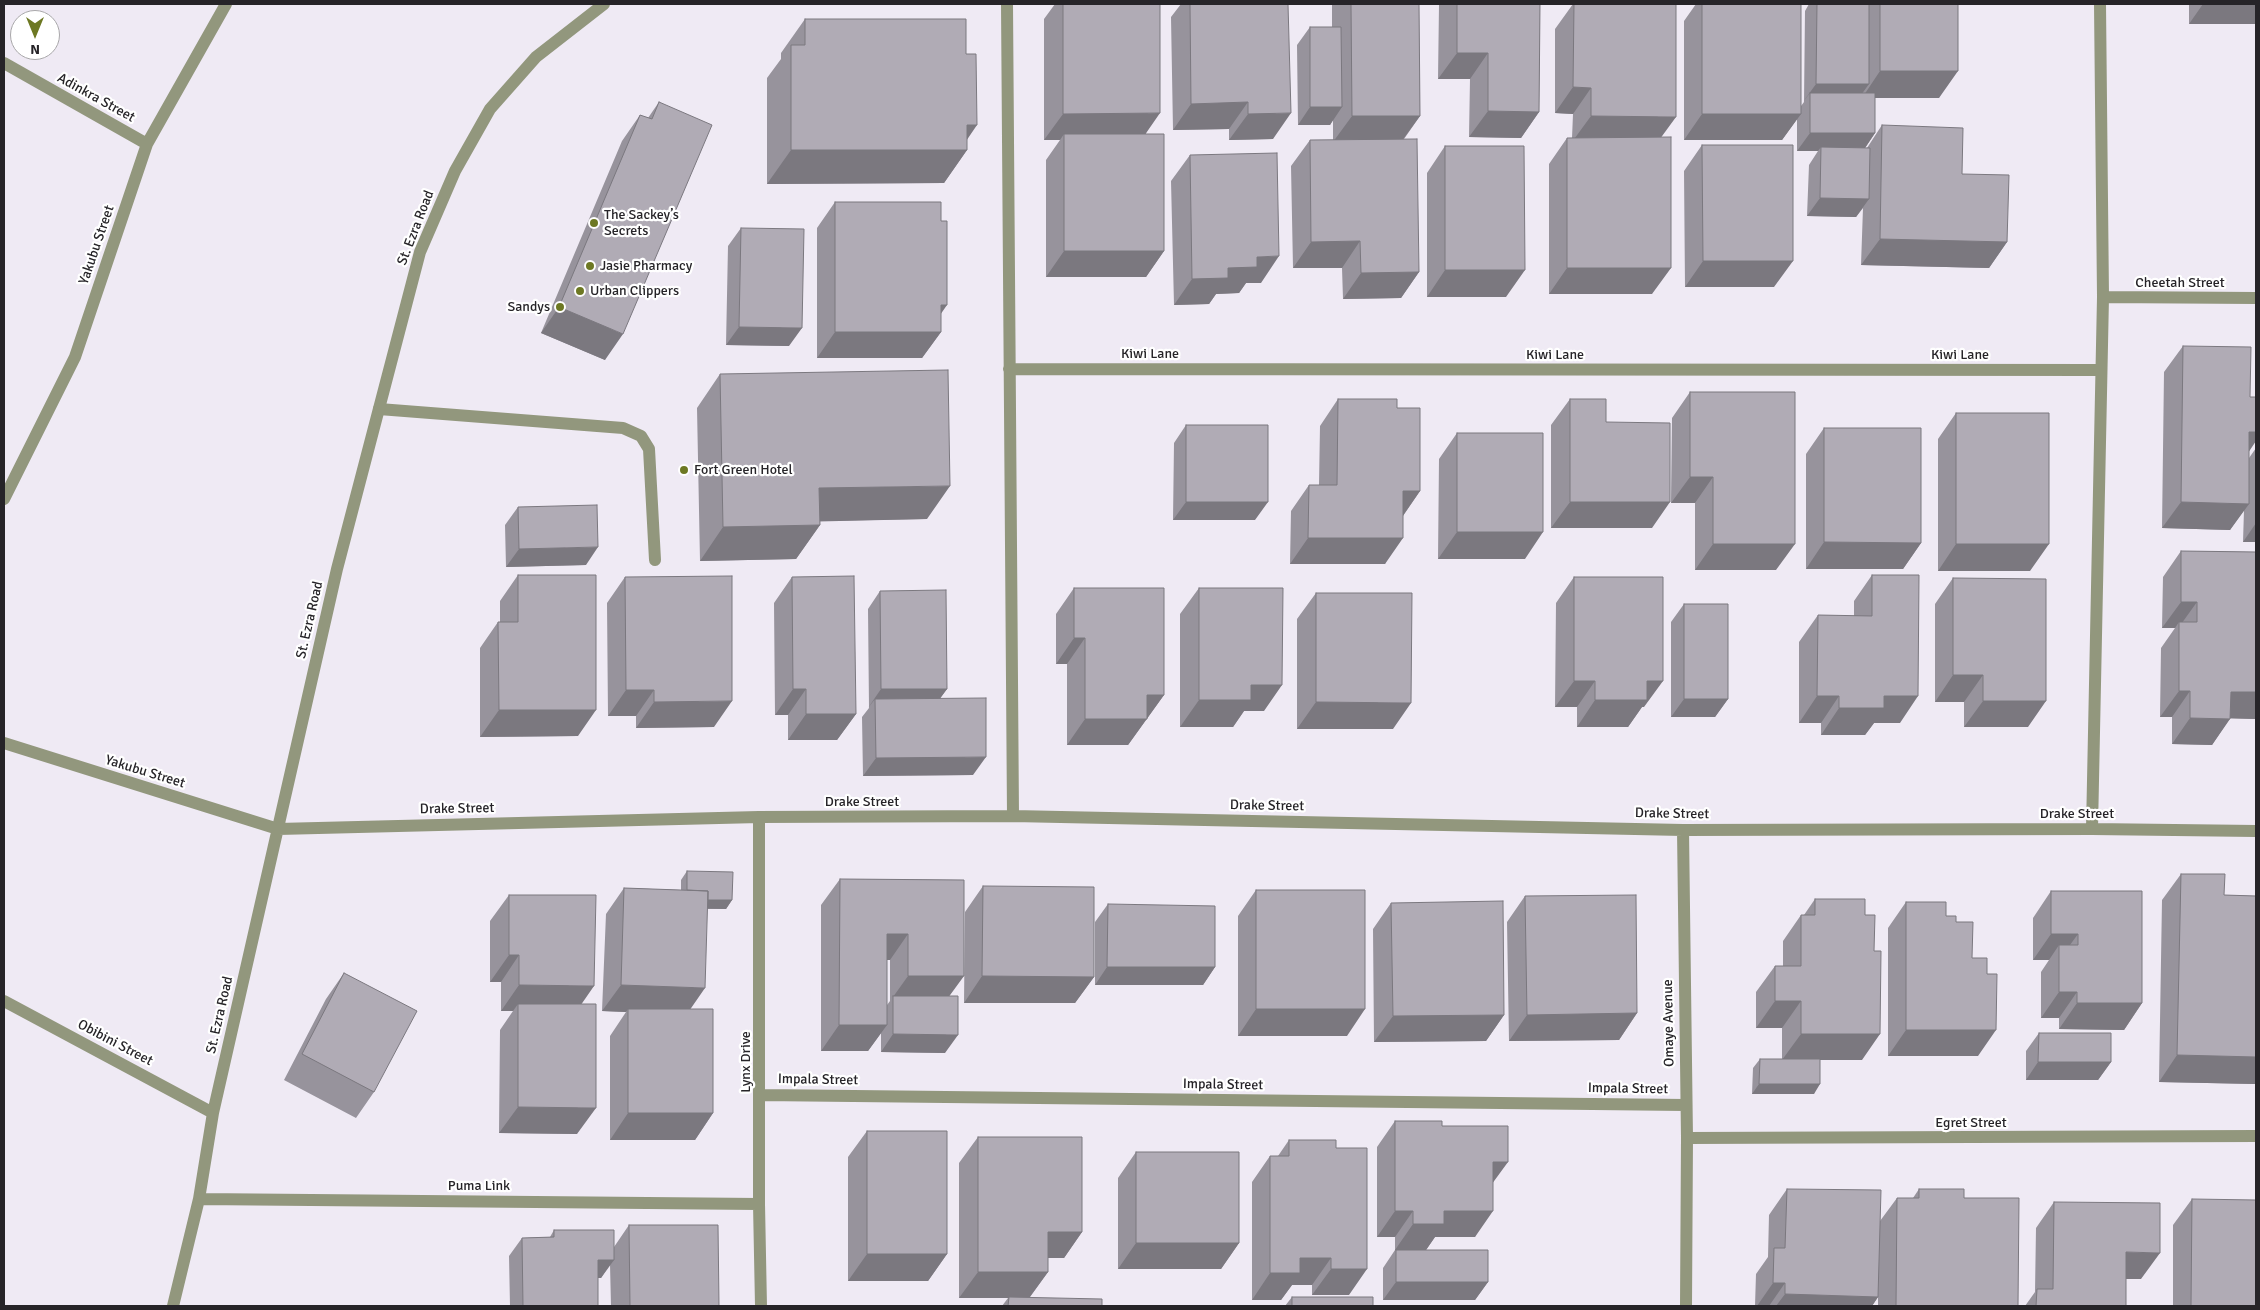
<!DOCTYPE html>
<meta charset="utf-8">
<style>
body{margin:0}
#map{position:relative;width:2260px;height:1310px;overflow:hidden;background:#efeaf4;font-family:Signika,sans-serif}
canvas{display:block}
.frame{position:absolute;inset:0;border:5px solid #262428;pointer-events:none}
.north{position:absolute;left:10px;top:10px;width:50px;height:50px;box-sizing:border-box;background:#fff;border:1px solid #a8a7a9;border-radius:50%;rotate:180deg;font-size:14px;font-weight:700;line-height:20px;text-align:center;color:#262428}
.north::after{content:'';display:block;margin:auto;width:18px;height:22px;background:#6d7823;clip-path:polygon(50% 0,100% 100%,50% 72%,0 100%)}
</style>
<div id="map">
<canvas width="2260" height="1310"></canvas>
<div class="frame"></div>
<div class="north">N</div>
</div>
<script>
const ctx = document.querySelector('canvas').getContext('2d');
ctx.lineJoin = 'round';
const toPath = rows => new Path2D(rows.map(r => 'M' + r).join(''));
function stroke(path, color, width, dash) { ctx.strokeStyle = color; ctx.lineWidth = width; ctx.lineCap = dash ? 'butt' : 'round'; ctx.setLineDash(dash || []); ctx.stroke(path); }
function fillPath(path, color) { ctx.fillStyle = color; ctx.fill(path, 'evenodd'); }
function write(font, color, halo, rows, align = 'center') {
  ctx.font = font + ' Signika,sans-serif'; ctx.lineWidth = 4.5; ctx.setLineDash([]); ctx.textBaseline = 'middle'; ctx.strokeStyle = halo; ctx.fillStyle = color; for (const [text, x, y, turn = 0] of rows) {
    ctx.save(); ctx.translate(x, y); ctx.rotate((+turn || 0) * Math.PI / 180); ctx.textAlign = isNaN(turn) ? turn : align; if (halo) ctx.strokeText(text, 0, 0); ctx.fillText(text, 0, 0); ctx.restore();
  }
}
const service = toPath([
 [379,409,623,428,641,436,649,449,655,560]
]);
const minor = toPath([
 [1007,4,1013,816],
 [4,63,147,144],
 [2103,297,2256,298],
 [1009,369,2100,370],
 [4,499,75,357,147,144,226,4],
 [4,743,278,829,759,817,1013,816,1683,830,2092,829,2256,831],
 [759,817,759,1204,761,1306],
 [2092,829,2103,297,2100,4],
 [1683,830,1687,1138,1686,1306],
 [4,1001,213,1113],
 [761,1095,1685,1105],
 [1687,1138,2256,1136],
 [199,1199,759,1204],
 [173,1306,199,1199,213,1113,337,569,420,252,455,171,490,109,536,57,604,4]
]);
const wall = toPath([
 [1055,4,1160,4,1146,134,1164,251,1146,277,1046,277,1046,160,1060,140,1044,140,1044,19],
 [1181,4,1288,4,1273,139,1229,140,1229,129,1173,130,1171,17],
 [1332,4,1419,4,1420,116,1404,139,1419,272,1401,298,1343,299,1342,268,1293,268,1291,166,1310,140,1333,140,1333,119,1330,125,1298,125,1297,45,1310,27,1332,27],
 [1440,4,1540,4,1539,112,1521,138,1469,137,1470,79,1438,79,1439,5],
 [1573,4,1640,4,1661,137,1652,294,1549,294,1549,164,1567,138,1572,138,1573,114,1555,113,1555,29],
 [1696,4,1801,4,1801,106,1804,102,1805,11,1809,4,1958,4,1939,98,1875,98,1875,133,1865,148,1867,148,1882,125,1962,174,2007,242,1989,268,1861,265,1863,208,1856,217,1807,216,1809,165,1818,151,1797,151,1797,119,1782,140,1684,140,1684,21],
 [2189,4,2256,4,2189,24],
 [805,19,967,140,967,150,944,183,767,184,767,78,781,59,781,53],
 [659,102,605,360,541,333,622,141,640,115,648,118],
 [1702,145,1774,287,1685,287,1684,171],
 [1445,146,1506,297,1427,297,1427,173],
 [1190,155,1261,283,1246,283,1239,293,1216,294,1209,304,1174,305,1171,181],
 [835,202,941,314,941,332,922,358,817,358,817,228],
 [741,228,789,346,726,345,728,246],
 [2183,346,2249,451,2249,458,2256,448,2256,542,2243,542,2244,510,2230,530,2162,528,2164,372],
 [720,374,927,519,820,521,820,525,796,559,700,561,697,408],
 [1690,392,1776,570,1695,570,1695,503,1671,503,1672,418],
 [1338,399,1397,408,1420,491,1403,516,1385,564,1290,564,1291,511,1309,485,1319,485,1320,426],
 [1570,399,1606,422,1652,528,1551,528,1551,425],
 [1956,413,2030,571,1938,571,1938,439],
 [1186,425,1255,520,1173,520,1174,443],
 [1824,428,1921,543,1903,569,1806,569,1806,454],
 [1457,433,1525,559,1438,559,1439,459],
 [518,507,586,565,506,567,505,525],
 [2181,551,2256,552,2256,719,2230,718,2212,745,2172,744,2172,717,2160,717,2161,648,2175,628,2162,628,2163,577],
 [518,575,578,736,480,737,480,648,498,622,500,622,500,601],
 [1872,575,1900,723,1874,723,1865,735,1821,735,1821,723,1799,723,1799,642,1818,615,1854,616,1854,601],
 [625,577,714,727,636,728,636,716,608,716,607,603],
 [792,577,856,714,837,740,788,740,788,715,775,715,774,603],
 [1574,577,1644,707,1642,707,1628,727,1577,727,1577,707,1555,707,1556,603],
 [1953,578,2028,727,1964,727,1964,702,1935,702,1935,604],
 [1074,588,1164,695,1128,745,1067,745,1067,664,1056,664,1056,614],
 [1199,588,1264,711,1244,711,1233,727,1180,727,1180,614],
 [880,591,947,689,940,698,973,775,863,776,862,717,869,708,868,609],
 [1316,593,1393,729,1297,729,1297,619],
 [1684,604,1728,699,1715,717,1671,717,1671,622],
 [687,871,732,900,726,909,707,909,690,1009,713,1113,695,1140,610,1140,610,1036,626,1012,602,1011,606,914,624,888,681,890,681,880],
 [2181,874,2224,895,2256,896,2256,1081,2255,1084,2159,1082,2162,900],
 [840,879,964,880,949,996,945,1053,881,1052,881,1033,868,1051,821,1051,821,905],
 [887,960,890,960,890,1001,887,1005],
 [983,886,1094,977,1075,1003,964,1003,965,912],
 [1256,890,1347,1036,1238,1036,1238,916],
 [2051,891,2142,1003,2124,1030,2059,1029,2059,1018,2041,1018,2041,972,2049,960,2033,960,2033,918],
 [509,895,581,1004,577,1134,499,1133,500,1030,513,1011,501,1011,501,982,490,982,490,921],
 [1525,896,1637,1013,1619,1040,1509,1041,1507,922],
 [1815,899,1862,1060,1820,1060,1814,1094,1752,1094,1753,1068,1760,1059,1782,1059,1782,1028,1756,1028,1756,992,1775,966,1783,966,1783,941,1801,915,1804,915],
 [1906,902,1946,916,1956,922,1972,958,1978,1056,1888,1056,1888,928],
 [1391,903,1504,1015,1486,1041,1374,1042,1373,929],
 [1108,904,1215,967,1203,985,1095,985,1095,922],
 [344,973,374,1092,356,1118,284,1080,326,999],
 [2039,1033,2111,1062,2098,1080,2026,1080,2026,1051],
 [1395,1121,1442,1126,1493,1182,1475,1237,1435,1237,1426,1250,1488,1282,1475,1300,1383,1300,1383,1268,1395,1250,1395,1237,1377,1237,1377,1147],
 [867,1131,947,1254,928,1281,848,1281,848,1157],
 [978,1137,1082,1232,1064,1258,1048,1258,1048,1272,1030,1297,1102,1306,1002,1306,1008,1298,959,1298,959,1163],
 [1289,1140,1336,1148,1349,1295,1312,1295,1312,1285,1292,1285,1281,1300,1252,1300,1252,1182,1270,1156,1278,1156],
 [1136,1152,1239,1243,1221,1269,1118,1269,1118,1178],
 [1787,1189,1880,1221,1897,1198,1913,1198,1919,1189,1964,1198,2018,1306,1878,1306,1878,1297,1872,1306,1755,1306,1756,1274,1768,1257,1769,1215],
 [2192,1199,2256,1306,2173,1306,2173,1225],
 [2054,1202,2141,1279,2126,1279,2126,1306,2025,1306,2035,1292,2036,1228],
 [629,1225,719,1306,611,1306,610,1264,601,1278,598,1278,598,1306,510,1306,509,1256,522,1238,550,1237,554,1230,614,1247],
 [1292,1297,1373,1306,1285,1306]
]);
const shadedWall = toPath([
 [2203,4,2256,4,2256,24,2189,24],
 [1457,53,1488,53,1470,79,1438,79],
 [1880,71,1958,71,1939,98,1862,98],
 [1816,84,1869,84,1856,102,1810,93,1803,102],
 [1573,87,1591,88,1573,114,1555,113],
 [1248,102,1229,129,1173,130,1191,104],
 [1310,107,1342,107,1330,125,1298,125],
 [1488,111,1539,112,1521,138,1469,137],
 [1160,113,1142,139,1064,134,1060,140,1044,140,1063,114],
 [1291,113,1273,139,1229,140,1248,114],
 [1702,114,1801,114,1782,140,1684,140],
 [1352,116,1420,116,1401,142,1333,142],
 [1591,116,1676,117,1657,143,1572,142],
 [967,125,977,125,960,150,967,150,944,183,767,184,791,150],
 [1810,133,1875,133,1863,151,1821,147,1818,151,1797,151],
 [1820,198,1869,199,1856,217,1807,216],
 [1880,239,2007,242,1989,268,1861,265],
 [1360,241,1342,268,1293,268,1311,242],
 [1064,251,1164,251,1146,277,1046,277],
 [1279,256,1261,283,1246,283,1239,293,1216,294,1209,304,1174,305,1192,279,1228,268,1257,257],
 [1703,261,1793,261,1774,287,1685,287],
 [1567,268,1671,268,1652,294,1549,294],
 [1445,270,1525,270,1506,297,1427,297],
 [1419,272,1401,298,1343,299,1361,273],
 [941,305,947,305,929,331],
 [559,307,623,334,605,360,541,333],
 [739,327,802,328,789,346,726,345],
 [835,332,941,332,922,358,817,358],
 [2249,432,2256,432,2256,441,2244,459],
 [1690,477,1713,477,1695,503,1671,503],
 [950,486,927,519,796,522,819,488],
 [1403,491,1420,491,1402,517],
 [1186,502,1268,502,1255,520,1173,520],
 [1570,502,1670,502,1652,528,1551,528],
 [2181,502,2249,504,2230,530,2162,528],
 [2256,523,2256,542,2243,542],
 [820,525,796,559,700,561,723,527],
 [1457,532,1543,532,1525,559,1438,559],
 [1308,538,1403,538,1385,564,1290,564],
 [1824,542,1921,543,1903,569,1806,569],
 [1713,544,1795,544,1776,570,1695,570],
 [1956,544,2049,544,2030,571,1938,571],
 [598,547,586,565,506,567,519,549],
 [2181,602,2197,602,2179,627,2179,622,2175,628,2162,628],
 [1074,638,1085,638,1067,664,1056,664],
 [1953,675,1983,675,1964,702,1935,702],
 [1574,681,1595,681,1577,707,1555,707],
 [1647,681,1663,681,1644,707,1642,707,1628,727,1577,727,1595,700],
 [1251,685,1282,685,1264,711,1244,711,1233,727,1180,727,1199,700],
 [793,689,806,689,788,715,775,715],
 [881,689,947,689,934,707,875,699,868,708],
 [626,690,654,690,636,716,608,716],
 [2179,691,2190,691,2172,717,2160,717],
 [2231,692,2256,692,2256,719,2212,718],
 [1147,695,1164,695,1128,745,1067,745,1085,719],
 [1817,696,1839,696,1821,723,1799,723],
 [1884,696,1918,696,1900,723,1874,723,1865,735,1821,735,1839,708],
 [1684,699,1728,699,1715,717,1671,717],
 [732,701,714,727,636,728,654,702],
 [1983,701,2046,701,2028,727,1964,727],
 [1316,702,1411,703,1393,729,1297,729],
 [499,710,596,710,578,736,480,737],
 [806,714,856,714,837,740,788,740],
 [2190,718,2230,719,2212,745,2172,744],
 [986,757,973,775,863,776,876,758],
 [687,899,732,900,726,909,681,908],
 [887,934,908,934,890,960,869,960],
 [2051,934,2078,934,2059,960,2059,945,2049,960,2033,960],
 [509,955,519,955,501,982,490,982],
 [1107,967,1215,967,1203,985,1095,985],
 [908,976,964,976,945,1002,893,997],
 [982,976,1094,977,1075,1003,964,1003],
 [519,985,594,986,576,1012,518,1004,513,1011,501,1011],
 [621,985,705,988,687,1014,628,1009,626,1012,602,1011],
 [2059,992,2077,992,2059,1018,2041,1018],
 [1775,1001,1801,1001,1782,1028,1756,1028],
 [2077,1003,2142,1003,2124,1030,2059,1029],
 [1256,1009,1365,1009,1347,1036,1238,1036],
 [1637,1013,1619,1040,1509,1041,1527,1015],
 [1504,1015,1486,1041,1374,1042,1393,1016],
 [839,1025,887,1025,868,1051,821,1051],
 [1906,1030,1996,1030,1978,1056,1888,1056],
 [893,1034,958,1035,945,1053,881,1052],
 [1801,1034,1880,1034,1862,1060,1782,1060],
 [2177,1055,2256,1057,2256,1081,2255,1084,2159,1082],
 [2038,1062,2111,1062,2098,1080,2026,1080],
 [1759,1084,1820,1084,1814,1094,1752,1094],
 [518,1107,596,1108,577,1134,499,1133],
 [628,1113,713,1113,695,1140,610,1140],
 [1493,1162,1508,1162,1489,1188],
 [1395,1211,1413,1211,1395,1237,1377,1237],
 [1444,1211,1493,1211,1475,1237,1435,1237,1426,1250,1395,1250,1413,1224],
 [1048,1232,1082,1232,1064,1258,1029,1258],
 [1136,1243,1239,1243,1221,1269,1118,1269],
 [2126,1252,2160,1253,2141,1279,2108,1279],
 [867,1254,947,1254,928,1281,848,1281],
 [1300,1258,1331,1258,1312,1285,1292,1285,1281,1300,1252,1300,1270,1273],
 [598,1260,614,1260,601,1278,586,1278],
 [1331,1269,1367,1269,1349,1295,1312,1295],
 [978,1272,1048,1272,1029,1298,959,1298],
 [1396,1282,1488,1282,1475,1300,1383,1300],
 [1773,1283,1785,1283,1769,1306,1757,1306],
 [1785,1294,1878,1297,1872,1306,1776,1306]
]);
const building = toPath([
 [1063,4,1160,4,1160,113,1063,114,1063,4],
 [1190,4,1288,4,1291,113,1248,114,1248,102,1191,104,1190,4],
 [1351,4,1419,4,1420,116,1352,116,1351,4],
 [1457,4,1540,4,1539,112,1488,111,1488,53,1457,53,1457,4],
 [1574,4,1676,4,1676,117,1591,116,1591,88,1573,87,1574,4],
 [1702,4,1801,4,1801,114,1702,114,1702,4],
 [1817,4,1869,4,1869,84,1816,84,1817,4],
 [1880,4,1958,4,1958,71,1880,71,1880,4],
 [805,19,966,19,966,54,976,54,977,125,967,125,967,150,791,150,791,45,805,45,805,19],
 [1310,27,1341,27,1342,107,1310,107,1310,27],
 [1810,93,1875,93,1875,133,1810,133,1810,93],
 [659,102,712,125,623,334,559,307,640,115,652,119,659,102],
 [1882,125,1963,128,1962,174,2009,175,2007,242,1880,239,1882,125],
 [1064,134,1164,134,1164,251,1064,251,1064,134],
 [1671,137,1671,268,1567,268,1567,138,1671,137],
 [1417,139,1419,272,1361,273,1360,241,1311,242,1310,140,1417,139],
 [1702,145,1793,145,1793,261,1703,261,1702,145],
 [1445,146,1524,146,1525,270,1445,270,1445,146],
 [1821,147,1870,148,1869,199,1820,198,1821,147],
 [1277,153,1279,256,1257,257,1257,267,1228,268,1228,278,1192,279,1190,155,1277,153],
 [835,202,941,202,941,221,947,221,947,305,941,305,941,332,835,332,835,202],
 [741,228,804,229,802,328,739,327,741,228],
 [2183,346,2251,347,2250,397,2256,397,2256,432,2249,432,2249,504,2181,502,2183,346],
 [948,370,950,486,819,488,820,525,723,527,720,374,948,370],
 [1690,392,1795,392,1795,544,1713,544,1713,477,1690,477,1690,392],
 [1338,399,1397,399,1397,408,1420,408,1420,491,1403,491,1403,538,1308,538,1309,485,1337,485,1338,399],
 [1570,399,1606,399,1606,422,1670,423,1670,502,1570,502,1570,399],
 [1956,413,2049,413,2049,544,1956,544,1956,413],
 [1186,425,1268,425,1268,502,1186,502,1186,425],
 [1824,428,1921,428,1921,543,1824,542,1824,428],
 [1457,433,1543,433,1543,532,1457,532,1457,433],
 [597,505,598,547,519,549,518,507,597,505],
 [2181,551,2256,552,2256,692,2231,692,2230,719,2190,718,2190,691,2179,691,2179,622,2197,622,2197,602,2181,602,2181,551],
 [518,575,596,575,596,710,499,710,498,622,518,622,518,575],
 [1872,575,1919,575,1918,696,1884,696,1884,708,1839,708,1839,696,1817,696,1818,615,1872,616,1872,575],
 [732,576,732,701,654,702,654,690,626,690,625,577,732,576],
 [854,576,856,714,806,714,806,689,793,689,792,577,854,576],
 [1574,577,1663,577,1663,681,1647,681,1647,700,1595,700,1595,681,1574,681,1574,577],
 [1953,578,2046,579,2046,701,1983,701,1983,675,1953,675,1953,578],
 [1074,588,1164,588,1164,695,1147,695,1147,719,1085,719,1085,638,1074,638,1074,588],
 [1199,588,1283,588,1282,685,1251,685,1251,700,1199,700,1199,588],
 [946,590,947,689,881,689,880,591,946,590],
 [1316,593,1412,593,1411,703,1316,702,1316,593],
 [1684,604,1728,604,1728,699,1684,699,1684,604],
 [986,698,986,757,876,758,875,699,986,698],
 [687,871,733,872,732,900,708,900,708,891,687,890,687,871],
 [2181,874,2225,874,2224,895,2256,896,2256,1057,2177,1055,2181,874],
 [840,879,964,880,964,976,908,976,908,934,887,934,887,1025,839,1025,840,879],
 [983,886,1094,887,1094,977,982,976,983,886],
 [624,888,708,891,705,988,621,985,624,888],
 [1256,890,1365,890,1365,1009,1256,1009,1256,890],
 [2051,891,2142,891,2142,1003,2077,1003,2077,992,2059,992,2059,945,2078,945,2078,934,2051,934,2051,891],
 [509,895,596,895,594,986,519,985,519,955,509,955,509,895],
 [1636,895,1637,1013,1527,1015,1525,896,1636,895],
 [1815,899,1865,899,1865,915,1875,915,1874,951,1881,951,1880,1034,1801,1034,1801,1001,1775,1001,1775,966,1801,966,1801,915,1815,915,1815,899],
 [1503,901,1504,1015,1393,1016,1391,903,1503,901],
 [1906,902,1946,902,1946,916,1956,916,1956,922,1973,922,1972,958,1987,958,1987,974,1997,974,1996,1030,1906,1030,1906,902],
 [1108,904,1215,906,1215,967,1107,967,1108,904],
 [344,973,417,1011,374,1092,302,1054,344,973],
 [893,996,958,996,958,1035,893,1034,893,996],
 [518,1004,596,1004,596,1108,518,1107,518,1004],
 [628,1009,713,1009,713,1113,628,1113,628,1009],
 [2039,1033,2111,1033,2111,1062,2038,1062,2039,1033],
 [1760,1059,1820,1059,1820,1084,1759,1084,1760,1059],
 [1395,1121,1442,1121,1442,1126,1508,1126,1508,1162,1493,1162,1493,1211,1444,1211,1444,1224,1413,1224,1413,1211,1395,1211,1395,1121],
 [867,1131,947,1131,947,1254,867,1254,867,1131],
 [978,1137,1082,1137,1082,1232,1048,1232,1048,1272,978,1272,978,1137],
 [1289,1140,1336,1140,1336,1148,1367,1148,1367,1269,1331,1269,1331,1258,1300,1258,1300,1273,1270,1273,1270,1156,1289,1156,1289,1140],
 [1136,1152,1239,1152,1239,1243,1136,1243,1136,1152],
 [1787,1189,1881,1190,1878,1297,1785,1294,1785,1283,1773,1283,1774,1248,1785,1248,1787,1189],
 [1919,1189,1964,1189,1964,1198,2019,1198,2018,1306,1896,1306,1897,1198,1919,1198,1919,1189],
 [2192,1199,2256,1200,2256,1306,2191,1306,2192,1199],
 [2054,1202,2160,1203,2160,1253,2126,1252,2126,1306,2036,1306,2037,1289,2053,1289,2054,1202],
 [629,1225,718,1225,719,1306,630,1306,629,1225],
 [554,1230,614,1230,614,1260,598,1260,598,1306,523,1306,522,1238,554,1237,554,1230],
 [1396,1250,1488,1250,1488,1282,1396,1282,1396,1250],
 [1009,1297,1102,1299,1102,1306,1008,1306,1009,1297],
 [1292,1297,1373,1297,1373,1306,1292,1306,1292,1297]
]);
const markers = [
 [594,223,5,"#6d7823"],
 [590,266,5,"#6d7823"],
 [580,291,5,"#6d7823"],
 [560,307,5,"#6d7823"],
 [684,470,5,"#6d7823"]
];
const streetNames = [
 ["Adinkra Street",96,98,29],
 ["St. Ezra Road",416,228,-69],
 ["Yakubu Street",97,245,-71],
 ["Cheetah Street",2180,283],
 ["Kiwi Lane",1150,354],
 ["Kiwi Lane",1555,355],
 ["Kiwi Lane",1960,355],
 ["St. Ezra Road",310,620,-77],
 ["Yakubu Street",145,772,17],
 ["Drake Street",862,802],
 ["Drake Street",1267,806,1],
 ["Drake Street",457,809,-1],
 ["Drake Street",1672,814,1],
 ["Drake Street",2077,814],
 ["St. Ezra Road",220,1015,-77],
 ["Omaye Avenue",1669,1023,-91],
 ["Obibini Street",115,1043,28],
 ["Lynx Drive",746,1062,-90],
 ["Impala Street",818,1080,1],
 ["Impala Street",1223,1085,1],
 ["Impala Street",1628,1089,1],
 ["Egret Street",1971,1123],
 ["Puma Link",479,1186]
];
const poiNames = [
 ["The Sackey’s",604,215],
 ["Secrets",604,231],
 ["Jasie Pharmacy",600,266],
 ["Urban Clippers",590,291],
 ["Sandys",550,307,"right"],
 ["Fort Green Hotel",694,470]
];
stroke(service, '#92977d', 12);
stroke(minor, '#92977d', 12);
fillPath(wall, '#97939c');
fillPath(shadedWall, '#7b787f');
fillPath(building, '#b0abb5');
stroke(building, '#7b787f', 1);
for (const [x, y, r, color] of markers) { const dot = new Path2D(); dot.arc(x, y, r, 0, 2 * Math.PI); ctx.fillStyle = color; ctx.fill(dot); stroke(dot, '#fff', 2); }
write('14px', '#262428', '#fff', streetNames);
write('14px', '#262428', '#fff', poiNames, 'left');
</script>
